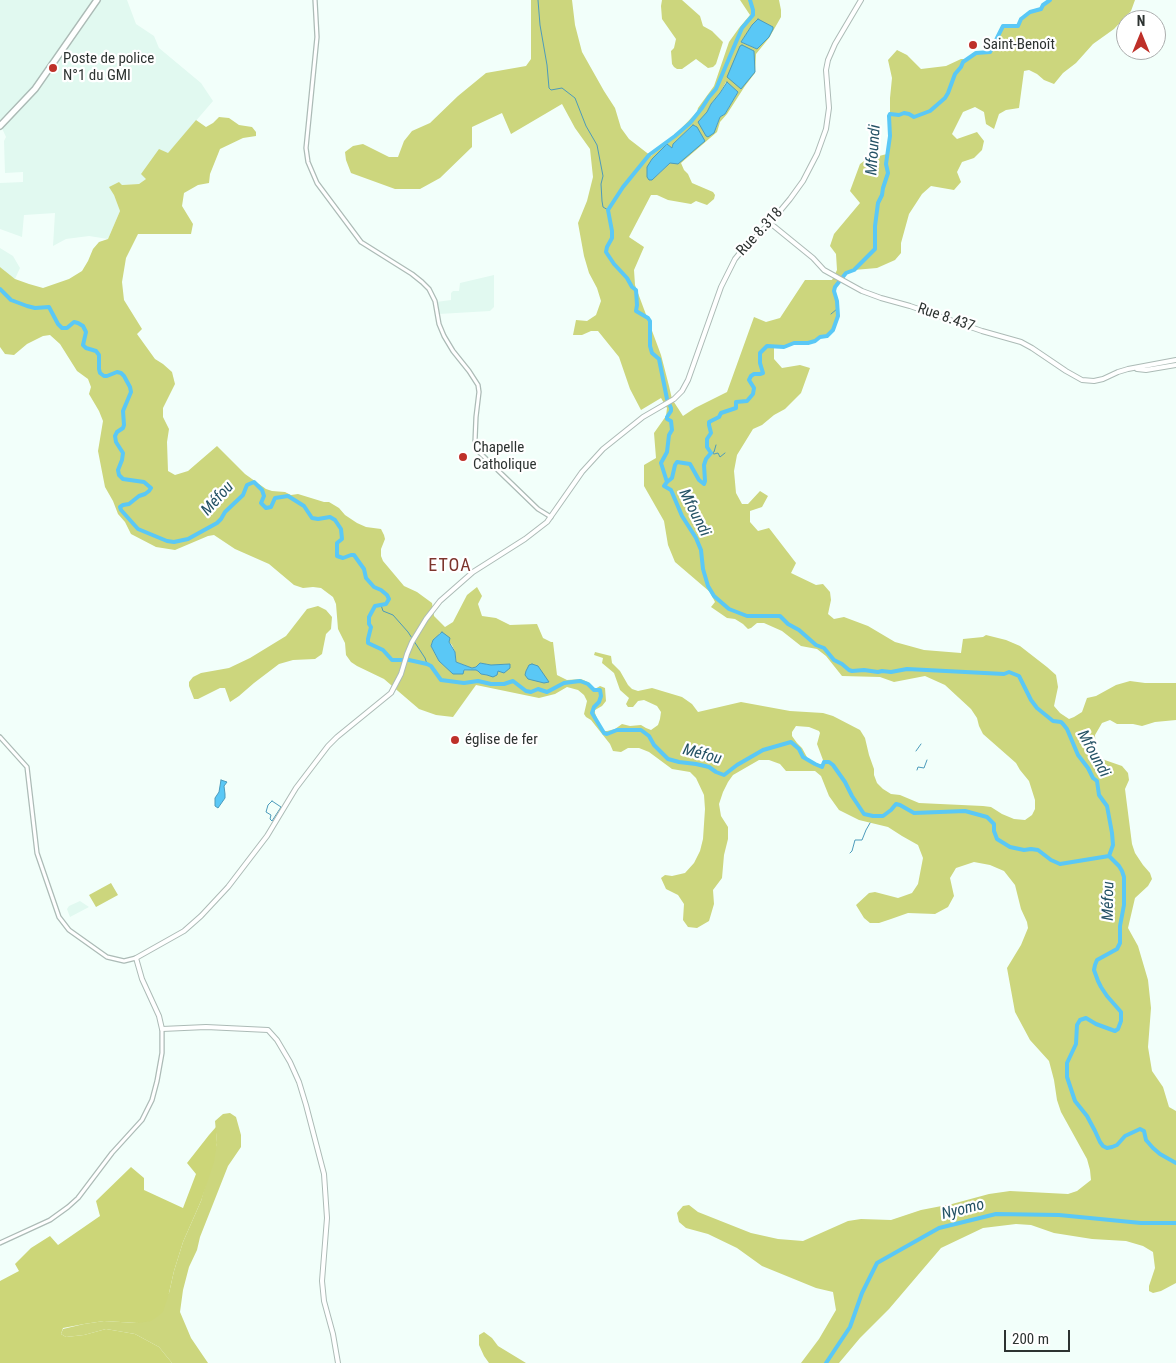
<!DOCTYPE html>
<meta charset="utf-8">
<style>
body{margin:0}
#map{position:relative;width:1176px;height:1363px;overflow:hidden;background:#f2fffa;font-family:"Roboto Condensed",sans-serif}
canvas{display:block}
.north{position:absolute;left:1116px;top:10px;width:50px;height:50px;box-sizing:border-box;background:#fff;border:1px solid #abadad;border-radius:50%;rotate:0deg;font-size:14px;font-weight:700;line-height:20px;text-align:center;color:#2d3331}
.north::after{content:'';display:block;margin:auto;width:18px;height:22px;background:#be3029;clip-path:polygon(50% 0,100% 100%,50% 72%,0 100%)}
.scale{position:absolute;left:1004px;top:1330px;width:66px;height:22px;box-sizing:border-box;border:2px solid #2d3331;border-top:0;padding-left:6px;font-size:15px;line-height:18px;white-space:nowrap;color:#2d3331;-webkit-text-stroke:4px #fff;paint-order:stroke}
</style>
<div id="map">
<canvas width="1176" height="1363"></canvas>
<div class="north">N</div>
<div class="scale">200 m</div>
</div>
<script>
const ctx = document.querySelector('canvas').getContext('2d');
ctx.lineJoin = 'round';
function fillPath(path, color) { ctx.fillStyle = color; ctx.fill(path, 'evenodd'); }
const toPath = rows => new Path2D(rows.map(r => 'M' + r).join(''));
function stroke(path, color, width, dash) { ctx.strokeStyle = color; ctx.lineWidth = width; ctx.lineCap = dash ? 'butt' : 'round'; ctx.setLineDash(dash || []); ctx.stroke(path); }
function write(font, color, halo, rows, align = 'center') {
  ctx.font = font + ' "Roboto Condensed",sans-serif'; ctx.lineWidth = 4.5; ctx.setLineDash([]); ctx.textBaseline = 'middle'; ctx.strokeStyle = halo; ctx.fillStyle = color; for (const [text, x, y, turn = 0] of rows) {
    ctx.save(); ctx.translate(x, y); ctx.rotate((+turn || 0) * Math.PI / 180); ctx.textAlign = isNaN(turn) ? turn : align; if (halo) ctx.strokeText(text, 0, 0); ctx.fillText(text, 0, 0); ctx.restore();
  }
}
const built = toPath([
 [0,0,127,0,136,24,154,36,159,48,201,83,213,101,146,179,139,184,122,185,114,195,120,211,108,239,89,236,66,239,53,246,55,213,24,215,22,237,0,229,0,183,23,182,23,172,5,173,4,141,6,137,0,124],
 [0,248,13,256,20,268,15,279,0,267],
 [494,275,494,307,490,311,439,314,436,302,451,300,451,293,453,291,459,291,460,283],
 [80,901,89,907,70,917,67,909,69,906]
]);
const green = toPath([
 [531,0,572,0,575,25,582,52,604,91,615,108,621,128,629,139,651,156,670,140,697,112,698,108,714,86,729,42,739,28,750,15,740,0,779,0,781,10,781,17,769,38,756,54,755,73,745,86,727,114,720,122,717,132,681,163,684,170,688,174,692,183,713,192,715,195,714,199,707,205,696,201,691,204,668,200,657,195,651,195,629,237,644,247,634,270,635,285,661,355,669,386,672,399,683,416,695,408,727,392,754,317,766,322,780,318,805,280,832,280,837,270,836,254,830,246,834,234,860,203,850,191,860,164,867,159,887,154,890,136,888,120,890,114,890,98,892,78,888,60,897,50,907,55,921,69,946,66,961,59,967,59,976,53,990,52,1003,26,1018,26,1021,19,1030,12,1041,9,1049,0,1135,0,1131,11,1114,29,1093,44,1076,63,1063,73,1054,84,1044,80,1037,74,1029,70,1024,71,1019,108,1006,110,999,114,994,129,986,124,984,112,975,107,963,112,952,134,957,139,977,132,984,141,982,150,974,158,962,162,957,172,961,182,954,190,931,186,922,194,909,214,901,243,901,253,895,260,877,268,854,270,846,274,835,287,834,291,837,301,838,316,833,330,827,336,820,337,815,341,808,343,794,343,784,347,774,347,774,359,782,368,800,365,810,368,801,393,785,409,774,415,762,425,753,429,737,455,734,471,736,493,742,504,748,504,760,491,768,496,762,507,750,511,750,522,758,531,769,528,796,563,791,573,816,585,823,584,830,592,831,600,828,614,834,619,844,617,868,626,895,642,924,650,961,653,963,639,983,637,986,635,1006,640,1020,646,1047,667,1056,675,1058,687,1054,706,1060,713,1069,719,1074,717,1082,712,1087,698,1096,696,1116,685,1130,681,1145,683,1176,683,1176,720,1155,722,1142,726,1133,724,1117,724,1110,720,1102,723,1095,735,1096,754,1099,758,1122,766,1128,773,1129,780,1125,789,1126,797,1132,844,1135,853,1143,865,1150,873,1152,879,1148,886,1135,898,1128,928,1138,946,1148,980,1151,1008,1148,1047,1152,1071,1163,1087,1169,1107,1176,1111,1176,1283,1161,1291,1153,1293,1149,1291,1149,1286,1155,1268,1153,1252,1143,1246,1126,1241,1092,1239,1054,1233,1031,1225,1016,1224,983,1228,941,1248,889,1309,860,1338,839,1363,801,1363,819,1339,836,1310,833,1292,816,1288,762,1266,737,1248,708,1234,686,1228,679,1222,677,1213,683,1206,689,1205,698,1212,751,1233,778,1239,803,1241,848,1221,861,1219,891,1220,921,1210,952,1204,989,1194,1010,1191,1068,1194,1077,1191,1091,1180,1090,1170,1087,1159,1061,1112,1057,1100,1054,1080,1049,1061,1030,1040,1015,1012,1007,968,1021,945,1028,928,1027,922,1021,909,1015,885,1004,871,990,865,974,862,956,868,950,878,954,896,948,907,935,914,908,913,891,919,879,923,870,923,864,918,856,905,869,893,875,892,898,898,912,893,918,884,923,858,918,845,902,836,888,827,859,820,839,810,829,796,821,776,815,771,786,771,780,764,769,760,759,760,733,775,728,782,723,792,719,804,721,816,728,827,728,839,724,855,722,878,713,890,714,904,709,921,697,928,688,927,683,920,684,904,678,895,666,889,661,878,665,875,672,876,685,873,694,863,700,851,703,839,705,809,704,795,696,778,690,772,672,769,649,752,639,748,628,748,621,752,613,751,610,744,591,720,586,717,584,714,587,701,584,695,578,690,567,687,555,694,539,698,476,685,453,717,436,715,419,709,384,679,357,666,351,662,346,655,345,643,338,629,336,604,333,597,321,588,313,587,303,588,294,585,269,564,235,549,214,535,208,536,175,550,156,547,131,534,125,522,118,514,113,501,105,487,98,451,103,421,99,411,89,394,91,387,88,379,77,371,60,344,50,335,43,336,27,344,14,355,5,354,0,347,0,267,15,279,29,284,43,288,69,279,82,271,88,261,93,249,99,242,108,239,120,211,114,195,109,187,119,182,122,185,139,184,146,179,141,174,159,149,168,153,196,120,206,127,213,123,219,117,229,118,239,125,252,127,256,132,256,136,243,138,220,149,210,174,209,183,198,185,184,193,182,206,193,224,191,234,138,234,126,258,122,282,124,300,142,329,137,334,155,359,163,364,172,372,175,384,163,408,163,417,169,429,167,442,168,471,175,475,188,471,217,446,245,474,266,489,272,491,285,492,291,495,298,494,324,502,329,502,339,508,345,515,357,523,366,527,381,529,384,535,385,539,381,549,381,556,383,561,404,586,417,592,432,603,434,616,445,627,453,622,467,595,477,587,482,596,478,604,482,616,496,618,510,625,537,624,543,638,551,642,553,642,557,675,567,680,581,679,588,682,595,689,600,686,605,688,606,701,602,706,595,710,595,713,598,721,604,731,607,731,615,729,622,724,630,726,641,725,646,728,651,730,658,725,660,719,661,712,657,706,644,700,638,701,633,707,628,707,626,704,629,698,620,690,614,673,602,663,603,658,594,655,595,652,611,656,612,663,620,671,628,685,632,689,638,691,652,688,682,697,692,704,698,712,741,702,790,711,823,713,833,716,860,730,865,738,869,755,874,769,874,775,877,783,883,789,891,794,900,795,919,803,983,806,991,807,1002,814,1014,819,1025,820,1032,815,1035,809,1035,800,1029,781,1020,770,1016,763,983,734,979,726,977,718,971,709,945,685,925,676,894,682,880,677,842,676,826,656,817,649,801,646,782,631,764,623,757,623,751,628,748,629,743,624,735,619,727,618,711,607,715,602,710,592,675,562,668,545,664,521,644,486,644,465,656,458,654,433,666,416,667,408,661,398,641,410,630,389,619,357,598,331,591,331,582,335,573,335,576,320,587,321,596,315,601,301,597,288,589,273,584,256,578,223,587,201,593,177,590,149,575,128,562,104,511,134,502,113,472,127,472,147,440,178,420,189,395,189,351,173,346,160,345,152,353,146,363,144,389,157,398,157,404,141,412,131,430,123,458,96,486,73,526,66,531,59],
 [752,25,757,49,741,42],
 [726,82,738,92,725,114,720,117,716,128,699,122,707,112,711,104,720,93],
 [693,125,674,163,670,163,652,180,649,180,647,172,652,159,667,145,672,148,673,144],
 [440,633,452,645,455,652,456,662,472,668,476,667,480,663,490,665,502,665,506,664,498,671,487,675,481,674,478,671,476,670,450,671,439,661,431,646,433,640,438,636],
 [796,726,809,727,819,731,820,733,817,744,823,760,822,764,817,764,808,759,802,748,797,743,792,736,792,732],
 [662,0,682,0,700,16,703,26,712,31,723,42,716,64,713,67,708,68,696,59,682,69,677,69,674,67,672,64,671,51,674,48,676,39,662,19,661,6],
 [318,606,326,610,332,617,331,629,326,634,322,654,315,659,293,660,279,664,254,683,239,696,230,702,225,688,220,688,198,699,194,699,189,686,189,682,193,677,201,673,229,668,250,658,286,636,307,609],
 [111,883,118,895,96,907,89,895],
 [230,1113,236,1117,241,1135,241,1147,228,1166,200,1237,197,1250,189,1267,183,1290,180,1312,191,1338,208,1363,172,1363,159,1347,135,1334,106,1329,84,1335,66,1337,61,1334,63,1329,84,1324,104,1321,137,1323,169,1293,174,1271,183,1242,201,1201,217,1143,215,1121,223,1114],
 [484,1332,492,1338,498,1346,526,1363,489,1363,484,1356,479,1345,479,1335]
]);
const forest = toPath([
 [216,1127,217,1143,214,1162,201,1201,183,1242,174,1271,169,1293,163,1312,157,1317,151,1321,137,1323,104,1321,84,1324,63,1328,61,1334,66,1337,84,1335,106,1329,135,1334,159,1347,172,1363,0,1363,0,1281,19,1271,15,1264,31,1248,50,1236,58,1245,100,1216,96,1201,131,1167,144,1178,144,1190,183,1208,196,1174,187,1163,209,1135]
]);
const water = toPath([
 [758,19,773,27,773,29,769,37,757,49,741,42,752,25,758,19],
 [742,45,754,51,755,72,741,89,727,77,740,46,742,45],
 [727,82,738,92,725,114,720,117,714,133,708,137,706,136,698,122,707,112,711,104,720,93,727,82],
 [693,125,697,127,705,141,678,164,670,163,652,180,649,180,647,177,647,167,652,159,667,144,672,148,673,144,693,125],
 [442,632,450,638,449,642,455,652,456,662,472,668,476,667,480,663,491,665,510,664,510,668,504,673,498,671,497,675,493,677,487,675,481,674,478,671,476,670,464,670,463,674,453,674,439,661,431,646,433,640,442,632],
 [532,664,538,666,549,682,544,683,528,679,525,675,526,671,529,665,532,664],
 [221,780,227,782,224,786,225,794,225,798,218,808,215,806,215,798,219,792,221,780]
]);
const stream = toPath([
 [538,0,540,25,547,65,549,88,551,90,562,88,575,98,586,126,597,145,603,176,601,184,602,201,603,207,608,210],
 [831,314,837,309],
 [716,445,714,452,712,453,714,454,718,453,720,457,725,453],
 [381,605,383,611,393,615,408,632,425,658,427,664],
 [916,751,921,744],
 [917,770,918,767,924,768,927,760],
 [272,801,281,807,272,821,270,819,271,815,266,812,268,805,272,801],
 [850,853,852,851,855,840,862,840,866,830,870,823]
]);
const river = toPath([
 [750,0,753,10,753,15,742,28,716,89,709,97,702,108,690,123,675,136,649,155,623,187,608,210,612,231,612,238,607,247,606,252,614,264,627,278,632,287,636,290,637,305,636,311,648,318,650,321,650,346,652,353,659,359,667,399,671,408,671,411,667,417,667,419,671,421,672,430,669,435,667,452,661,463,667,482,664,486,671,490,682,516,696,538,701,550,703,569,708,586,714,596,729,609,747,616,780,616,788,624,799,630,816,645,824,648,834,660,842,664,849,670,852,671,864,670,878,672,882,671,891,672,907,669,1004,674,1009,672,1019,676,1031,700,1037,708,1053,721,1061,722,1063,724,1067,729,1078,755,1088,768,1093,778,1097,781,1099,795,1107,806,1112,833,1113,845,1109,856],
 [0,289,11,300,27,306,35,308,49,307,58,324,62,328,67,328,74,322,78,323,83,326,86,332,83,345,86,348,96,351,99,355,99,369,100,373,104,376,107,376,117,372,121,373,124,376,130,387,131,392,123,411,124,425,123,428,117,432,115,436,116,442,123,453,122,460,118,470,119,475,123,479,144,482,151,488,149,491,145,494,139,496,129,504,123,505,120,507,121,510,138,529,167,541,174,542,188,539,217,523,221,519,225,512,243,495,247,485,254,482,262,490,264,496,261,503,266,508,271,507,275,498,288,496,304,506,312,518,318,519,330,517,335,520,341,529,342,539,337,543,337,556,343,558,351,555,354,555,364,569,366,578,374,587,381,590,387,595,389,599,386,604,375,606,369,617,369,624,371,627,368,639,368,643,383,650,392,660,409,660,427,664,431,666,441,680,464,683,478,681,491,684,504,684,513,681,526,691,531,692,538,689,547,692,564,683,580,681,588,684,594,690,600,690,601,696,599,702,594,707,592,713,604,733,607,734,617,730,641,730,649,736,654,745,668,759,679,762,696,764,709,767,716,772,724,775,737,765,763,750,791,742,799,749,803,757,815,764,822,767,824,762,829,762,833,765,845,782,852,796,864,814,873,816,883,816,891,810,896,804,900,805,914,813,965,811,987,817,994,824,994,831,997,839,1010,847,1024,850,1031,849,1038,850,1051,860,1060,864,1109,856,1119,866,1122,871,1124,877,1124,905,1120,926,1120,943,1117,949,1097,960,1095,965,1094,970,1098,981,1101,987,1107,996,1121,1012,1121,1021,1118,1029,1115,1031,1096,1024,1086,1018,1080,1020,1077,1025,1076,1044,1067,1063,1067,1077,1075,1101,1087,1116,1095,1131,1100,1142,1103,1146,1107,1148,1112,1147,1117,1145,1125,1136,1140,1129,1144,1131,1146,1140,1153,1148,1160,1154,1176,1163],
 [667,482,672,478,675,465,677,462,690,464,699,480,704,484,705,481,704,465,706,459,711,453,707,447,707,439,711,433,709,425,709,422,719,417,721,413,736,408,736,402,747,401,753,394,754,388,749,380,751,376,754,374,760,374,763,373,760,363,760,353,767,346,784,347,794,343,808,343,815,341,820,337,827,336,833,330,838,316,837,301,834,291,835,287,846,273,854,270,875,249,875,226,878,203,882,195,883,188,888,173,886,164,890,136,889,116,890,114,899,115,904,113,909,114,914,117,930,111,945,98,948,93,955,74,961,67,963,62,976,53,990,52,1003,26,1018,26,1021,19,1030,12,1041,9,1043,5,1050,0],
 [826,1363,850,1327,862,1293,877,1263,939,1228,996,1214,1059,1215,1141,1223,1176,1223]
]);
const tertiary = toPath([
 [315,0,317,37,306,148,308,162,317,183,361,242,412,274,422,282,429,289,435,301,439,324,444,336,453,351,469,371,478,385,479,392,476,417,475,441,479,452,538,509,551,517],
 [0,737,27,767,37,853,59,917,69,930,107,957,124,961,136,958],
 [0,1243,50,1220,68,1207,78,1198,112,1153,142,1120,152,1100,157,1081,162,1053,162,1029]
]);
const secondary = toPath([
 [770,223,813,258,824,270,862,291,881,298,910,306,982,331,1021,342,1032,348,1066,371,1082,380,1094,381,1103,379,1118,372,1128,369,1176,360],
 [1137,369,1146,370,1176,365],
 [338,1363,333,1334,324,1301,322,1281,327,1218,324,1174,306,1105,299,1082,290,1062,277,1040,268,1030,206,1027,162,1029,159,1016,142,979,136,958,184,931,201,916,228,887,267,836,296,788,328,746,337,737,391,693,401,674,407,654,412,642,426,619,440,601,473,572,525,539,547,522,582,472,603,449,643,417,674,399,682,391,688,380,721,287,735,259,744,248,770,223,790,199,803,181,817,154,826,129,829,108,826,70,828,60,835,44,861,0]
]);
const trunk = toPath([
 [0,126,35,89,97,0]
]);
const markers = [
 [973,45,5,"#be3029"],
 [53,68,5,"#be3029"],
 [463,457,5,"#be3029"],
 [455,740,5,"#be3029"]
];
const poiNames = [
 ["Saint-Benoît",983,45],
 ["Poste de police",63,59],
 ["N°1 du GMI",63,76],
 ["Chapelle",473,448],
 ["Catholique",473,465],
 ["église de fer",465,740]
];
const streetNames = [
 ["Rue 8.318",760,232,-47],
 ["Rue 8.437",946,318,19]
];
const waterNames = [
 ["Mfoundi",874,150,-86],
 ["Méfou",218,499,-48],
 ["Mfoundi",694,513,63],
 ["Mfoundi",1093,754,61],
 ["Méfou",702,755,15],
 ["Méfou",1109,901,-89],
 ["Nyomo",963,1210,-14]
];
const quarterNames = [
 ["ETOA",450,566]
];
fillPath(built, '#e1f9f0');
fillPath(green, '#ccd67d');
fillPath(forest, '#ccd678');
fillPath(water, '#5ac8f6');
stroke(water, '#4c9bbb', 1);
stroke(stream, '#4c9bbb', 1);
stroke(river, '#5ac8f6', 4);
stroke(tertiary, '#acbbb6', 5.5);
stroke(secondary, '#acbbb6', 6);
stroke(trunk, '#acbbb6', 8);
stroke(tertiary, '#fff', 3);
stroke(secondary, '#fff', 4);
stroke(trunk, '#fff', 5);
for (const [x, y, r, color] of markers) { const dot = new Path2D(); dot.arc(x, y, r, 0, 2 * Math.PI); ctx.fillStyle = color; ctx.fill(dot); stroke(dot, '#fff', 2); }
write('15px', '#2d3331', '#fff', poiNames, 'left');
write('15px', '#2d3331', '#fff', streetNames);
write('italic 16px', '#245265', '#fff', waterNames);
ctx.letterSpacing = '1px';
write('18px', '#7d362e', '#fff', quarterNames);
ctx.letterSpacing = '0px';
</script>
